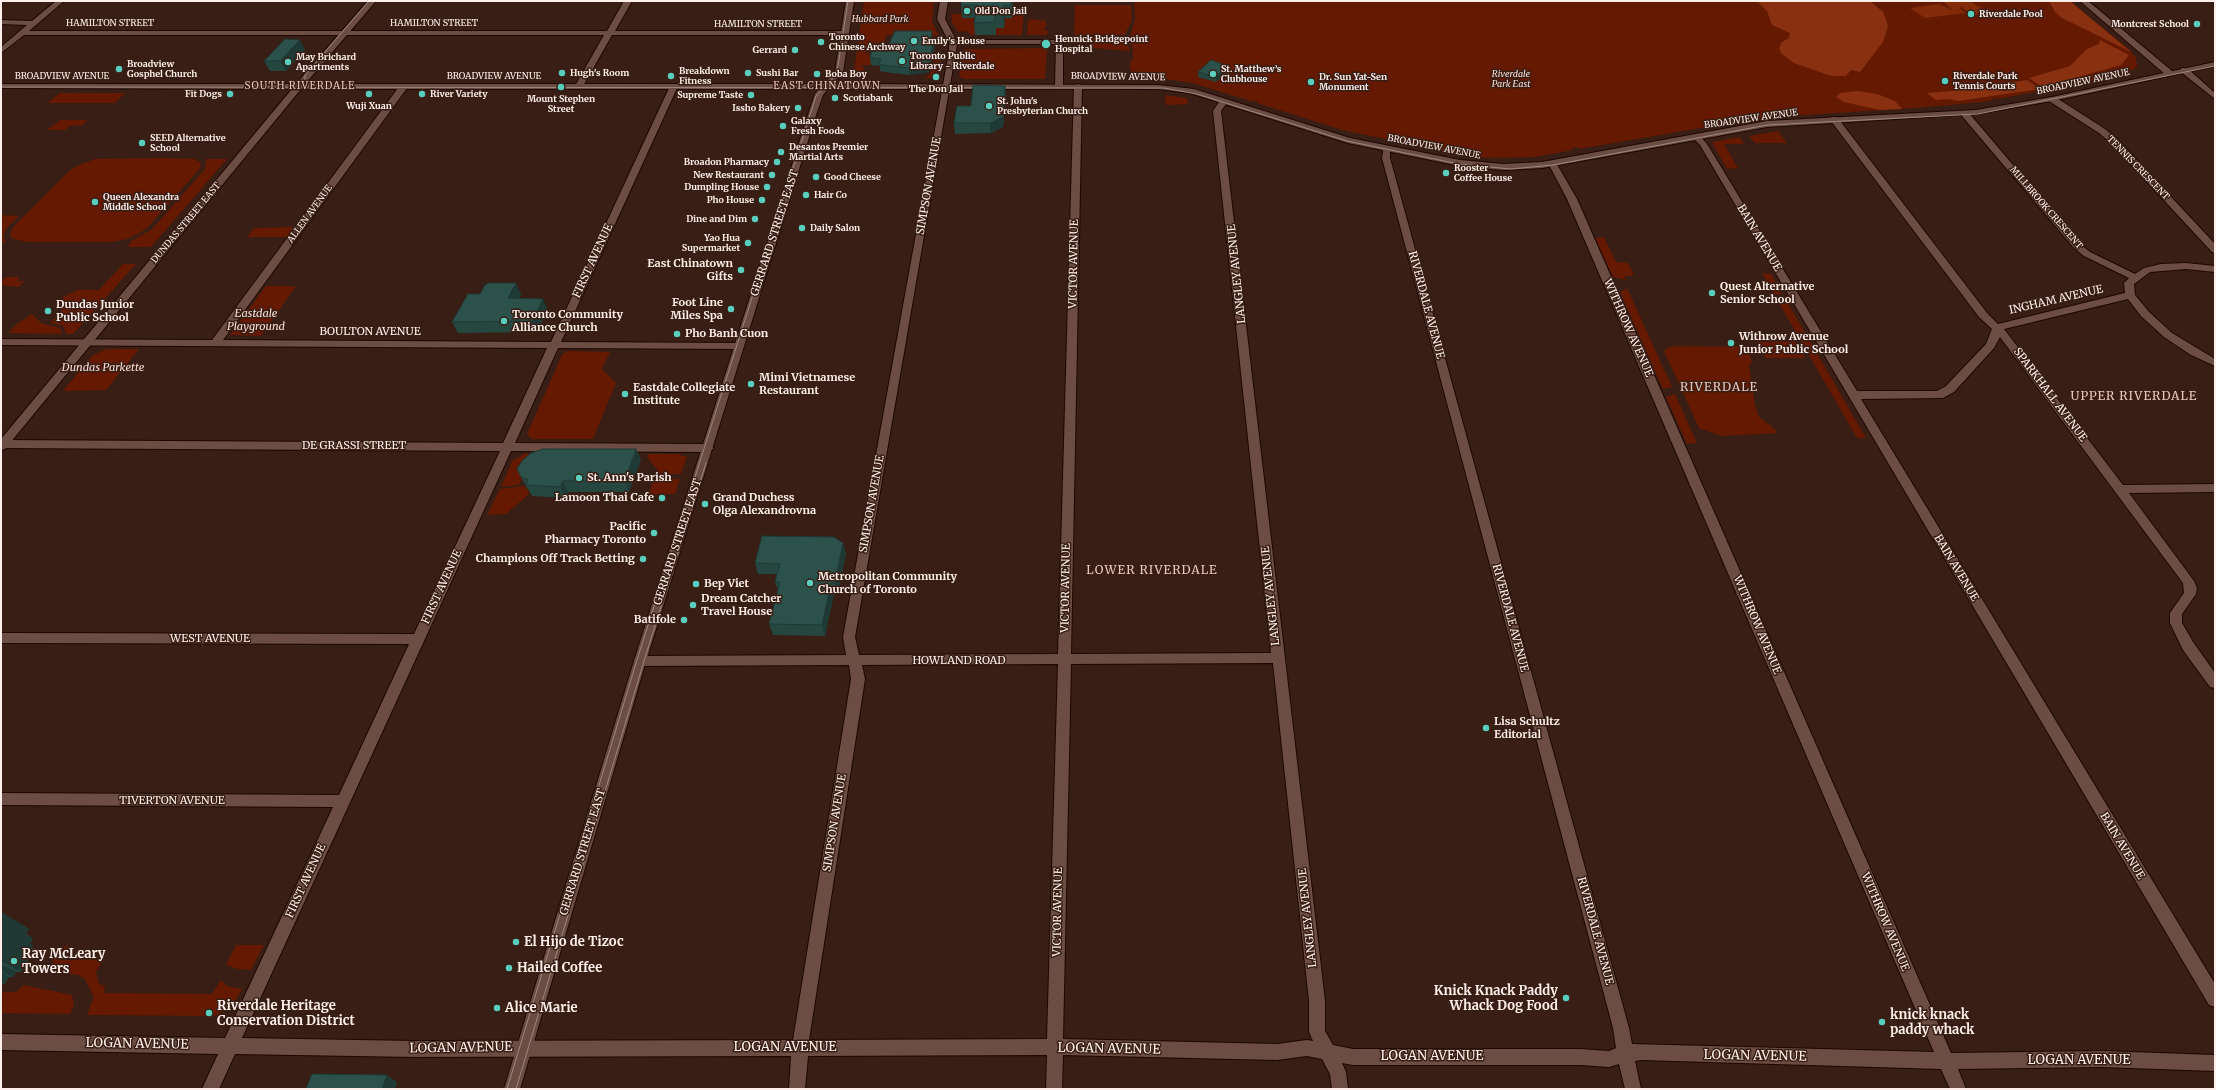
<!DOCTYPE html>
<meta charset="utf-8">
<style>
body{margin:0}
#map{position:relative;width:2216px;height:1090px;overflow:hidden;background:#381e15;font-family:Merriweather,serif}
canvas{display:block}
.frame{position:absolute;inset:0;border:2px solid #feefea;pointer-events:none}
</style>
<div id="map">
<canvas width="2216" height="1090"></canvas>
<div class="frame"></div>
</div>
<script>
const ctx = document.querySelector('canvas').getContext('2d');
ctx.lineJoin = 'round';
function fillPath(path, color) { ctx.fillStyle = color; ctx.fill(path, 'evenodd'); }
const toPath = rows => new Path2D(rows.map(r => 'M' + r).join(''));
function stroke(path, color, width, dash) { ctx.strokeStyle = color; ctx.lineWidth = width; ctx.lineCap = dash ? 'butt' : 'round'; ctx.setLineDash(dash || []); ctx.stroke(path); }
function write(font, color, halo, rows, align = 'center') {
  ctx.font = font + ' Merriweather,serif'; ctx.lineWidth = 3; ctx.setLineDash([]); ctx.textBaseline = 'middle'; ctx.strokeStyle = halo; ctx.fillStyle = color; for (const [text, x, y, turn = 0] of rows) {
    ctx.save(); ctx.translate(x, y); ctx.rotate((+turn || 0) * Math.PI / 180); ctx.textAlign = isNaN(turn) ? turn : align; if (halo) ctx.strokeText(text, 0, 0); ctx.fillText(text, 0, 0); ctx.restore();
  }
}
const green = toPath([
 [864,1,934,1,932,21,939,36,886,35,883,51,870,51,866,53,873,56,871,65,862,65,865,71,862,73,854,71],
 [1134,1,2078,1,2072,3,2130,50,2136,58,2137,67,2123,75,1998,99,1995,98,1991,98,1993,100,1982,102,1915,108,1759,118,1579,149,1577,147,1572,148,1573,150,1535,157,1488,158,1457,154,1342,130,1257,103,1258,101,1251,101,1192,83,1166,79,1131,79,1130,61,1133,60,1133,50,1129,40,1135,19],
 [1075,5,1131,5,1132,20,1125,35,1074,35],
 [1013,12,1024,12,1022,35,996,35,997,18,1012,18],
 [951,14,962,14,978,18,975,35,971,35,966,31,958,32,952,22],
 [1031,19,1046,21,1046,27,1043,29,1048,31,1047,35,1027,35,1028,21],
 [1074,36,1125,36,1130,51,1094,48,1091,47,1089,41,1074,40],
 [1047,48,1045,79,964,79,959,76,964,49],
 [935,53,942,53,938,76,934,78,924,79,930,74],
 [60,93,125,93,115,103,47,103],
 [1165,95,1187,98,1188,104,1166,105],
 [60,120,86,120,87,121,82,125,70,126,65,130,47,130],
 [1778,131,1787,143,1755,143,1749,136],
 [1740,137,1744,144,1724,144,1738,168,1727,169,1712,142],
 [161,158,195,159,200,162,201,166,197,172,147,228,140,233,127,239,111,242,27,242,11,238,10,234,14,226,69,171,79,165,95,159],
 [206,159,227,159,151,247,128,247,131,241,152,229,205,169],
 [1,215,19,216,6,229,3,236,6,242,3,243,1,243],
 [293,227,287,237,247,237,254,228],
 [1604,237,1616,262,1628,263,1634,274,1632,274,1632,276,1624,276,1626,280,1613,277,1595,238],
 [123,264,136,264,73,334,66,334,63,326,50,323,62,311,63,297,78,290,99,290],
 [1762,273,1771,274,1782,294,1774,294],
 [6,277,20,277,17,281,25,281,19,287,1,285,1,282],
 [266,286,296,286,261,336,230,335],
 [1627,288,1672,387,1663,389,1620,292],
 [1776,298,1785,298,1866,438,1857,438],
 [32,314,41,323,60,328,62,334,8,333,18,323],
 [1796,341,1805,358,1766,358,1757,342],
 [1674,346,1745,347,1748,349,1752,362,1749,365,1755,405,1759,417,1776,430,1777,433,1721,436,1699,428,1664,351,1667,348],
 [106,349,139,349,106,390,63,391,92,356],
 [567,351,610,352,602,369,616,383,593,439,532,439,527,434,562,355],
 [1675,394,1697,443,1687,444,1666,397],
 [524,454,631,454,525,470,519,485,501,487,512,461],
 [648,454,681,454,681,456,687,456,681,474,659,474,656,473,657,469,647,457],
 [658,479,680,479,675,494,649,494,653,481],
 [524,486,529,491,528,495,506,514,487,515,500,489],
 [69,943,60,960,103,959,96,972,99,984,105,986,104,993,212,994,221,980,227,986,242,989,235,1001,226,1010,214,1016,87,1015,94,997,85,979,78,975,58,973,51,968,54,956],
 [236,945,264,945,251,970,237,969,226,965],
 [24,985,72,995,74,1006,70,1014,1,1013,1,992,16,992]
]);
const forest = toPath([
 [1757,1,1870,1,1883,12,1888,26,1883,42,1860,72,1851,70,1846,76,1831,76,1794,63,1782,54,1779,48,1782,42,1789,38,1790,33,1772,25,1767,11],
 [2049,1,2070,1,2131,52,2062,18,2055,12],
 [2100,40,2129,55,2121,65,2042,87,2029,78,2070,66,2087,49,2099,44],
 [2027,80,2040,89,1958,101,1949,99,1936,100,1927,93,1962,90],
 [1858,91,1877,94,1895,101,1902,109,1880,110,1844,102,1836,97,1840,93]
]);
const water = toPath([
 [1943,1,1969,1,1989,12,1973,15,1961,7,1959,8,1966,13,1925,18,1910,8,1940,4,1953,11]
]);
const street = toPath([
 [56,1,64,1,29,31,607,31,624,1,632,1,615,31,845,31,849,33,845,35,612,35,583,86,579,88,575,86,604,35,24,35,1,53,1,47,27,25,1,24,1,20,32,21,56,1],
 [940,1,948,1,945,19,956,40,1063,40,1063,86,1059,88,1055,86,1056,44,957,44,855,637,859,655,1058,654,1074,86,1078,84,1082,86,1071,654,1271,653,1213,111,1221,99,1227,99,1228,101,1221,111,1325,1001,1325,1031,1333,1045,1353,1049,1580,1049,1609,1051,1616,1048,1613,1028,1382,158,1384,146,1390,146,1390,158,1629,1028,1632,1044,1934,1052,1567,199,1548,163,1555,161,1577,199,1951,1053,2102,1051,2215,1055,2215,1071,2102,1067,1958,1069,1966,1089,1950,1089,1941,1069,1642,1060,1635,1061,1641,1089,1625,1089,1619,1064,1609,1067,1580,1065,1353,1065,1342,1063,1346,1072,1348,1089,1332,1089,1330,1074,1322,1059,1307,1056,1277,1060,1063,1055,1062,1089,1046,1089,1047,1055,808,1056,805,1089,789,1089,791,1056,415,1057,235,1054,219,1089,202,1089,218,1054,1,1050,1,1034,225,1038,333,807,1,805,1,793,339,795,409,644,1,643,1,633,414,634,500,451,1,448,1,440,503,443,547,348,1,345,1,339,212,340,401,84,404,84,408,86,407,88,223,340,551,342,670,86,674,84,678,86,561,342,740,343,745,346,740,349,558,348,515,443,708,444,714,448,708,452,511,451,242,1038,415,1041,793,1040,851,679,849,665,640,666,635,665,634,661,635,657,640,656,846,655,843,637,949,52,949,42,937,19,940,1],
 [1273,663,1309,1001,1309,1032,1313,1041,1307,1040,1277,1044,1063,1039,1071,664,1273,663],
 [1058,664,1047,1039,809,1040,865,679,862,665,1058,664],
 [2080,1,2088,1,2172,71,2172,75,2166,75,2080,1],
 [2181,68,2187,68,2215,93,2215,99,2181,72,2181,68],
 [2049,97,2055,97,2105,129,2117,139,2215,244,2215,253,2212,252,2111,143,2099,133,2049,101,2049,97],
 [1962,112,1968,112,2080,244,2090,252,2135,274,2144,268,2161,264,2186,263,2215,266,2215,272,2186,269,2150,272,2134,284,2135,295,2149,312,2172,333,2215,359,2215,366,2191,355,2164,337,2141,316,2128,299,2004,329,2123,485,2215,484,2215,492,2129,493,2194,581,2197,588,2196,594,2182,614,2182,623,2193,642,2215,673,2215,688,2210,687,2183,650,2170,623,2170,613,2184,593,2183,583,2000,337,1994,348,1954,392,1943,398,1861,399,2215,984,2215,1007,2209,1005,1700,145,1692,137,1699,135,1707,144,1857,391,1937,391,1946,386,1986,344,1992,329,1979,317,1831,121,1831,117,1837,117,1987,313,1998,324,2125,293,2124,283,2129,278,2084,256,2074,248,1962,116,1962,112]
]);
const secondary = toPath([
 [368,1,376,1,305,84,823,84,835,72,846,1,854,1,843,72,832,84,1158,85,1194,89,1350,138,1460,160,1503,164,1542,162,1767,121,1976,110,2052,97,2215,62,2215,66,2052,101,1976,114,1767,127,1542,168,1503,170,1460,166,1348,143,1190,93,1158,89,828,89,823,95,815,118,646,661,520,1089,504,1089,634,661,807,118,815,94,819,89,301,89,5,449,1,450,1,439,292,89,1,88,1,84,296,84,368,1]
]);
const tram = toPath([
 [313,86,305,82,305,75,369,1],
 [1,87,1164,88,1197,94,1347,141,1459,164,1511,169,1553,165,1767,125,1978,114,2215,66],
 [507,1089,637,660,816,96,833,78,838,66,848,1],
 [516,1089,644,661,706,463]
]);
const wall = toPath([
 [961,1,1013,1,1012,18,1005,18,1004,28,996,28,996,35,975,35,974,23,975,18,962,18,961,5],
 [934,38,935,45,929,72,910,75,884,72,880,71,880,66,871,65,870,58,889,44],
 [305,50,286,71,270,71,264,61],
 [1228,71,1216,82,1198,77,1198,72],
 [1005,86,1006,96,1003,127,991,133,955,134,954,123,971,106],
 [521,294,519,299,548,310,537,332,458,333,452,322],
 [636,449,641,460,629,492,568,492,566,498,532,496,528,489,527,488,521,477],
 [843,543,846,554,838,594,834,594,825,636,773,635,769,624,778,590,775,582,777,574,758,574,755,563],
 [1,912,29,929,26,934,33,938,30,944,33,945,31,947,35,949,21,972,16,972,13,977,9,977,5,984,1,984]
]);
const shadedWall = toPath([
 [1012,1,1013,1,1013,3,1012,18],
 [1004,5,1005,18,1004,28,1003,15],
 [934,38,935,45,929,72,910,75,909,68],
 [300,40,305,50,286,71,280,61],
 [1228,66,1228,71,1216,82,1216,77],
 [1005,86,1006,96,1003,127,991,133,990,123],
 [516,283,521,294,513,309,508,298],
 [543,299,548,310,537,332,532,321],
 [636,449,641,460,629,492,625,481],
 [563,481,568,492,566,498,560,487],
 [843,543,846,554,838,594,835,583],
 [831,583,834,594,825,636,822,625],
 [1,912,29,929,26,934,33,938,30,944,33,945,31,947,35,949,21,972,1,961],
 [1,964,16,972,13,977,1,971],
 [1,972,9,977,5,984,1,982],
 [387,1075,397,1082,395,1089,382,1089]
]);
const building = toPath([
 [961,1,1012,1,1011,5,1004,5,1003,15,995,15,995,22,974,23,977,5,961,5,961,1],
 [895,31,932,31,931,38,934,38,929,65,909,68,882,65,879,64,881,59,870,58,873,44,889,44,895,31],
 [285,39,300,40,280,61,264,61,285,39],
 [1211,60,1228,66,1216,77,1198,72,1211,60],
 [973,85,1005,86,1003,117,990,123,954,123,957,106,971,106,973,85],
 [489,283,516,283,508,298,543,299,532,321,452,322,468,294,480,294,485,285,489,283],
 [543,449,636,449,625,481,563,481,560,487,526,485,528,480,521,477,517,469,522,461,531,453,543,449],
 [762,536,834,537,843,543,835,583,831,583,822,625,769,624,780,582,775,582,780,564,755,563,762,536],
 [312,1074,387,1075,382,1089,306,1089,312,1074]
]);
const markers = [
 [967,11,4,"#5acebc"],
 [1971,14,4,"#5acebc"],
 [2197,24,4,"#5acebc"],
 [914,41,4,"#5acebc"],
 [821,42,4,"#5acebc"],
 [1046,44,5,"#5acebc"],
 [795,50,4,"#5acebc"],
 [902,61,4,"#5acebc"],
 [288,62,4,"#5acebc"],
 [119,69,4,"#5acebc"],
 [562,73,4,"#5acebc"],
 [748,73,4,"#5acebc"],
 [817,74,4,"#5acebc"],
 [1213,74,4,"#5acebc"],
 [671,76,4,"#5acebc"],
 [936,77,4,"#5acebc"],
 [1945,81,4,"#5acebc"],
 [1311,82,4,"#5acebc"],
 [561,87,4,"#5acebc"],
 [230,94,4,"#5acebc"],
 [369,94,4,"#5acebc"],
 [422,94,4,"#5acebc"],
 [751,95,4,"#5acebc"],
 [835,98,4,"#5acebc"],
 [989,106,4,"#5acebc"],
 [798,108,4,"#5acebc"],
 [783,126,4,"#5acebc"],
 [142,143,4,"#5acebc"],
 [781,152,4,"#5acebc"],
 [777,162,4,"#5acebc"],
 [1446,173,4,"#5acebc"],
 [772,175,4,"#5acebc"],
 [816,177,4,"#5acebc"],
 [767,187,4,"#5acebc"],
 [806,195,4,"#5acebc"],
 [762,200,4,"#5acebc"],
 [95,202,4,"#5acebc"],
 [755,219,4,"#5acebc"],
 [802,228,4,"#5acebc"],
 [748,243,4,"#5acebc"],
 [741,270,4,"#5acebc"],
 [1712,293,4,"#5acebc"],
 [731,309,4,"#5acebc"],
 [48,311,4,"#5acebc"],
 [504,321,4,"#5acebc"],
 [677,334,4,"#5acebc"],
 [1731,343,4,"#5acebc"],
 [751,384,4,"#5acebc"],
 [625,394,4,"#5acebc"],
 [579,478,4,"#5acebc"],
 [662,498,4,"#5acebc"],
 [705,504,4,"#5acebc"],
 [654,533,4,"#5acebc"],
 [643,559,4,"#5acebc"],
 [810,583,4,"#5acebc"],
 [696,584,4,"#5acebc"],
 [693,605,4,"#5acebc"],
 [684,620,4,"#5acebc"],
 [1486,728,4,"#5acebc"],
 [516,942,4,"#5acebc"],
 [14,961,4,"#5acebc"],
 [509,968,4,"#5acebc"],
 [1566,998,4,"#5acebc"],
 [497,1008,4,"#5acebc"],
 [209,1013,4,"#5acebc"],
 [1882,1022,4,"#5acebc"]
];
const farPoinames = [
 ["Old Don Jail",975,11],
 ["Riverdale Pool",1979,14],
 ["Montcrest School",2189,24,"right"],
 ["Toronto",829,37],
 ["Chinese Archway",829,47],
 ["Hennick Bridgepoint",1055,39],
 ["Hospital",1055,49],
 ["Emily's House",922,41],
 ["Gerrard",787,50,"right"],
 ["Toronto Public",910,56],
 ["Library - Riverdale",910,66],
 ["May Brichard",296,57],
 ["Apartments",296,67],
 ["Broadview",127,64],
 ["Gosphel Church",127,74],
 ["St. Matthew’s",1221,69],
 ["Clubhouse",1221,79],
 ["Breakdown",679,71],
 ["Fitness",679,81],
 ["Hugh's Room",570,73],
 ["Sushi Bar",756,73],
 ["Boba Boy",825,74],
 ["Riverdale Park",1953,76],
 ["Tennis Courts",1953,86],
 ["Dr. Sun Yat-Sen",1319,77],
 ["Monument",1319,87],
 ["The Don Jail",936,89,"center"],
 ["Fit Dogs",222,94,"right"],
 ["River Variety",430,94],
 ["Supreme Taste",743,95,"right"],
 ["Scotiabank",843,98],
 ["Mount Stephen",561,99,"center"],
 ["Street",561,109,"center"],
 ["St. John's",997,101],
 ["Presbyterian Church",997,111],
 ["Wuji Xuan",369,106,"center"],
 ["Issho Bakery",790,108,"right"],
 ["Galaxy",791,121],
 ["Fresh Foods",791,131],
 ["SEED Alternative",150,138],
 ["School",150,148],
 ["Desantos Premier",789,147],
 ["Martial Arts",789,157],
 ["Broadon Pharmacy",769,162,"right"],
 ["Rooster",1454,168],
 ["Coffee House",1454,178],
 ["New Restaurant",764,175,"right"],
 ["Good Cheese",824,177],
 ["Dumpling House",759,187,"right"],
 ["Hair Co",814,195],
 ["Queen Alexandra",103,197],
 ["Middle School",103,207],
 ["Pho House",754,200,"right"],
 ["Dine and Dim",747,219,"right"],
 ["Daily Salon",810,228],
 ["Yao Hua",740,238,"right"],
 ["Supermarket",740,248,"right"]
];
const farParknames = [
 ["Hubbard Park",880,19],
 ["Riverdale",1511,74],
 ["Park East",1511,84]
];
const farStreetnames = [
 ["HAMILTON STREET",110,23],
 ["HAMILTON STREET",434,23],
 ["HAMILTON STREET",758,24],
 ["BROADVIEW AVENUE",62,76],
 ["BROADVIEW AVENUE",494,76],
 ["BROADVIEW AVENUE",1118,77,1],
 ["BROADVIEW AVENUE",2083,82,-12],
 ["BROADVIEW AVENUE",1751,119,-8],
 ["BROADVIEW AVENUE",1434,147,11],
 ["TENNIS CRESCENT",2138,168,46],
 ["MILLBROOK CRESCENT",2046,208,49],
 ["ALLEN AVENUE",310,214,-54],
 ["DUNDAS STREET EAST",186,223,-50]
];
const farNeighbourhoodnames = [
 ["SOUTH RIVERDALE",300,86],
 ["EAST CHINATOWN",827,86]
];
const streetNames = [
 ["SIMPSON AVENUE",929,186,-80],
 ["GERRARD STREET EAST",775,233,-72],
 ["BAIN AVENUE",1759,238,59],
 ["FIRST AVENUE",593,261,-65],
 ["VICTOR AVENUE",1074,264,-89],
 ["LANGLEY AVENUE",1237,274,-96],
 ["INGHAM AVENUE",2056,300,-13],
 ["RIVERDALE AVENUE",1426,305,75],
 ["WITHROW AVENUE",1628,328,66],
 ["BOULTON AVENUE",370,332],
 ["SPARKHALL AVENUE",2050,395,53],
 ["DE GRASSI STREET",354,446],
 ["SIMPSON AVENUE",872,504,-80],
 ["GERRARD STREET EAST",678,542,-72],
 ["BAIN AVENUE",1956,568,59],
 ["FIRST AVENUE",442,587,-65],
 ["VICTOR AVENUE",1066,588,-89],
 ["LANGLEY AVENUE",1271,596,-96],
 ["RIVERDALE AVENUE",1510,618,75],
 ["WITHROW AVENUE",1757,625,67],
 ["WEST AVENUE",210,639],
 ["HOWLAND ROAD",959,661],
 ["TIVERTON AVENUE",172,801],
 ["SIMPSON AVENUE",835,823,-81],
 ["BAIN AVENUE",2122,846,59],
 ["GERRARD STREET EAST",583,852,-73],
 ["FIRST AVENUE",306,881,-65],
 ["VICTOR AVENUE",1058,912,-89],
 ["LANGLEY AVENUE",1308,918,-96],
 ["WITHROW AVENUE",1885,922,67],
 ["RIVERDALE AVENUE",1595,931,75]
];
const poiNames = [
 ["East Chinatown",733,264,"right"],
 ["Gifts",733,277,"right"],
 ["Quest Alternative",1720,287],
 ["Senior School",1720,300],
 ["Foot Line",723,303,"right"],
 ["Miles Spa",723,316,"right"],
 ["Dundas Junior",56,305],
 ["Public School",56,318],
 ["Toronto Community",512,315],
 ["Alliance Church",512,328],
 ["Pho Banh Cuon",685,334],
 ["Withrow Avenue",1739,337],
 ["Junior Public School",1739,350],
 ["Mimi Vietnamese",759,378],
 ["Restaurant",759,391],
 ["Eastdale Collegiate",633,388],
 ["Institute",633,401],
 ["St. Ann's Parish",587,478],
 ["Lamoon Thai Cafe",654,498,"right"],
 ["Grand Duchess",713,498],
 ["Olga Alexandrovna",713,511],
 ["Pacific",646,527,"right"],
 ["Pharmacy Toronto",646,540,"right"],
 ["Champions Off Track Betting",635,559,"right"],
 ["Metropolitan Community",818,577],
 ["Church of Toronto",818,590],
 ["Bep Viet",704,584],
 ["Dream Catcher",701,599],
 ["Travel House",701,612],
 ["Batifole",676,620,"right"],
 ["Lisa Schultz",1494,722],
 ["Editorial",1494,735]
];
const parkNames = [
 ["Eastdale",256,314],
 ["Playground",256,327],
 ["Dundas Parkette",103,368]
];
const neighbourhoodNames = [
 ["RIVERDALE",1719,388],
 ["UPPER RIVERDALE",2134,397],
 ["LOWER RIVERDALE",1152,571]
];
const nearPoinames = [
 ["El Hijo de Tizoc",524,942],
 ["Ray McLeary",22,954],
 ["Towers",22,969],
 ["Hailed Coffee",517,968],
 ["Knick Knack Paddy",1558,991,"right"],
 ["Whack Dog Food",1558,1006,"right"],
 ["Riverdale Heritage",217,1006],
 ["Conservation District",217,1021],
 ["Alice Marie",505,1008],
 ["knick knack",1890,1015],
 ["paddy whack",1890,1030]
];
const nearStreetnames = [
 ["LOGAN AVENUE",137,1044,1],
 ["LOGAN AVENUE",785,1047],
 ["LOGAN AVENUE",461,1048,-1],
 ["LOGAN AVENUE",1109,1049,1],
 ["LOGAN AVENUE",1432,1056],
 ["LOGAN AVENUE",1755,1056,1],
 ["LOGAN AVENUE",2079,1060]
];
fillPath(green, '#641900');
fillPath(forest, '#883010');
fillPath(water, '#832b08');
stroke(street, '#1e0702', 2);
stroke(secondary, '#1e0702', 2);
fillPath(street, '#6b4d43');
fillPath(secondary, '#6b4d43');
stroke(tram, '#9b8780', 1);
fillPath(wall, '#264640');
fillPath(shadedWall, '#1f3934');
fillPath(building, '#2c514b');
stroke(building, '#1f3934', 1);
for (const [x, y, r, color] of markers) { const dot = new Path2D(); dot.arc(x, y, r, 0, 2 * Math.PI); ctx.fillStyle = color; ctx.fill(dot); stroke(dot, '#381e15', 1.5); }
write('bold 9px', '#feefea', '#381e15', farPoinames, 'left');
write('italic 9px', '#f7ddd4', '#381e15', farParknames);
write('9px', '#feefea', '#381e15', farStreetnames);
ctx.letterSpacing = '1px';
write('10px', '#ebc6ba', '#381e15', farNeighbourhoodnames);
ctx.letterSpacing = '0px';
write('11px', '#feefea', '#381e15', streetNames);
write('bold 11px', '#feefea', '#381e15', poiNames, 'left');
write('italic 11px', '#f7ddd4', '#381e15', parkNames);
ctx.letterSpacing = '1px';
write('12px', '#ebc6ba', '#381e15', neighbourhoodNames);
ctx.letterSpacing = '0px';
write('bold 13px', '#feefea', '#381e15', nearPoinames, 'left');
write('13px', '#feefea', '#381e15', nearStreetnames);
</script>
